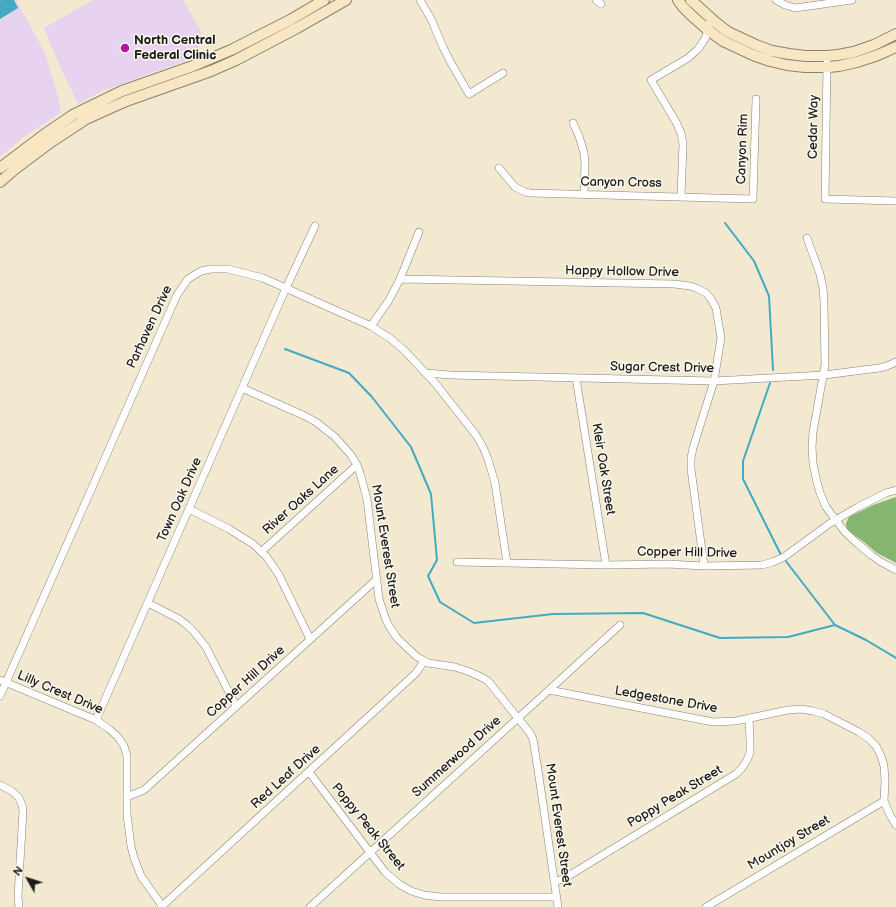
<!DOCTYPE html>
<style>
body{margin:0}
#map{position:relative;width:896px;height:907px;overflow:hidden;background:#f2e9d0;font-family:"Balsamiq Sans",sans-serif}
canvas{display:block}
.north{position:absolute;left:8px;top:859px;width:40px;height:40px;-webkit-text-stroke:3px #fbf7ec;paint-order:stroke;rotate:309deg;font-size:11px;font-weight:700;line-height:16px;text-align:center;color:#1c1c1c}
.north::after{content:'';display:block;margin:auto;width:14px;height:18px;background:#1c1c1c;clip-path:polygon(50% 0,100% 100%,50% 72%,0 100%)}
</style>
<div id="map">
<canvas width="896" height="907"></canvas>
<div class="north">N</div>
</div>
<script>
const ctx = document.querySelector('canvas').getContext('2d');
ctx.lineJoin = 'round';
function fillPath(path, color) { ctx.fillStyle = color; ctx.fill(path, 'evenodd'); }
const toPath = rows => new Path2D(rows.map(r => 'M' + r).join(''));
function stroke(path, color, width, dash) { ctx.strokeStyle = color; ctx.lineWidth = width; ctx.lineCap = dash ? 'butt' : 'round'; ctx.setLineDash(dash || []); ctx.stroke(path); }
function write(font, color, halo, rows, align = 'center') {
  ctx.font = font + ' "Balsamiq Sans",sans-serif'; ctx.lineWidth = 3; ctx.setLineDash([]); ctx.textBaseline = 'middle'; ctx.strokeStyle = halo; ctx.fillStyle = color; for (const [text, x, y, turn = 0] of rows) {
    ctx.save(); ctx.translate(x, y); ctx.rotate((+turn || 0) * Math.PI / 180); ctx.textAlign = isNaN(turn) ? turn : align; if (halo) ctx.strokeText(text, 0, 0); ctx.fillText(text, 0, 0); ctx.restore();
  }
}
const built = toPath([
 [0,0,16,0,45,53,61,107,59,114,22,138,0,157],
 [93,0,183,0,202,33,197,40,201,55,104,90,78,104,55,55,44,28]
]);
const forest = toPath([
 [896,497,896,563,877,553,860,539,847,530,846,523,849,517,873,505]
]);
const water = toPath([
 [1,0,14,0,18,8,0,19,0,1]
]);
const stream = toPath([
 [725,223,754,261,769,296,773,370],
 [285,349,349,373,372,397,411,447,431,494,437,560,428,576,440,602,474,623,553,614,643,613,720,638,788,637,835,625,866,640,896,658],
 [770,383,743,461,743,479,781,555],
 [785,560,835,625]
]);
const street = toPath([
 [420,0,431,19,443,47,451,63,469,94,503,73],
 [596,0,601,4],
 [776,0,785,5,795,8,852,0],
 [827,63,825,199,896,201],
 [573,123,579,136,584,153,585,162,584,194],
 [499,168,515,187,525,192,530,193,753,199,756,99],
 [681,197,683,144,681,133,676,122,651,80,688,58,698,49,705,39,708,30,711,18],
 [807,238,820,274,823,288,824,302,825,365,813,432,812,447,813,463,816,478,820,493,826,507,845,532,858,544,871,555,881,562,896,570],
 [400,279,674,284,690,286,696,288,706,293,711,299,716,308,721,338,714,381,693,448,691,458,691,469,704,566],
 [371,326,389,300,400,279,419,232],
 [426,373,450,375,714,381,824,375,879,368,887,366,896,362],
 [576,378,606,565],
 [242,388,305,416,316,422,335,437,351,455,357,465,360,473,367,499,379,599,386,620,389,626,397,638,416,656,424,661,428,663,455,667,470,672,481,677,488,681,530,733,533,739,538,770,558,907],
 [189,509,229,529,253,544,266,556,279,575,310,639],
 [261,552,357,465],
 [457,562,606,565,667,564,704,566,762,565,773,562,784,557,829,524,858,507,886,493,896,490],
 [148,603,179,619,187,625,194,632,206,647,236,706],
 [0,680,96,720,109,729,118,737,124,746,127,756,127,815,131,846,134,858,141,876,163,907],
 [549,690,713,722,736,721,788,710,801,709,813,711,824,714,859,732,868,738,876,746,881,756,884,766,885,781,884,801,890,815,896,825],
 [0,696,177,295,188,279,201,271,211,269,228,269,263,278,371,326,391,339,404,350,435,383,476,435,483,447,488,459,495,483,507,563],
 [96,720,286,288,315,226],
 [309,772,385,872,399,884,411,891,424,895,440,897,557,897],
 [0,785,12,791,19,798,22,805,23,811,18,896,19,907],
 [127,797,144,790,377,579],
 [554,882,565,878,736,774,742,768,747,760,750,753,750,740,749,718],
 [161,907,416,673,424,661],
 [310,907,549,690,620,625],
 [706,907,884,801]
]);
const secondary = toPath([
 [678,0,683,7,692,16,708,30,723,41,753,55,770,61,787,65,805,67,828,67,839,66,857,62,878,55,896,47],
 [691,0,715,22,728,32,756,45,772,51,789,54,806,56,827,56,838,55,854,52,874,45,896,34],
 [0,168,45,134,73,115,122,91,193,66,231,50,292,19,324,0],
 [0,182,15,169,51,142,86,119,126,101,211,71,236,60,297,28,346,0]
]);
const markers = [
 [125,48,5,"#b5179e"]
];
const poiNames = [
 ["North Central",134,41],
 ["Federal Clinic",134,56]
];
const streetNames = [
 ["Cedar Way",814,127,-89],
 ["Canyon Rim",743,149,-88],
 ["Canyon Cross",621,183,1],
 ["Happy Hollow Drive",622,272,1],
 ["Parhaven Drive",150,327,-65],
 ["Sugar Crest Drive",662,368,1],
 ["Kleir Oak Street",603,469,81],
 ["Town Oak Drive",180,500,-66],
 ["River Oaks Lane",301,500,-42],
 ["Mount Everest Street",385,546,81],
 ["Copper Hill Drive",687,553,1],
 ["Copper Hill Drive",246,682,-42],
 ["Lilly Crest Drive",60,693,23],
 ["Ledgestone Drive",666,700,10],
 ["Summerwood Drive",457,757,-42],
 ["Red Leaf Drive",286,777,-42],
 ["Poppy Peak Street",675,797,-31],
 ["Mount Everest Street",558,825,82],
 ["Poppy Peak Street",368,827,51],
 ["Mountjoy Street",789,843,-31]
];
fillPath(built, '#e7d2ef');
fillPath(forest, '#84b670');
fillPath(water, '#42aac2');
stroke(stream, '#42aac2', 2);
stroke(street, '#878276', 8);
stroke(secondary, '#878276', 12);
stroke(street, '#fff', 7);
stroke(secondary, '#f9e7c3', 10);
for (const [x, y, r, color] of markers) { const dot = new Path2D(); dot.arc(x, y, r, 0, 2 * Math.PI); ctx.fillStyle = color; ctx.fill(dot); stroke(dot, '#fbf7ec', 1.5); }
write('bold 13px', '#1c1c1c', '#fbf7ec', poiNames, 'left');
write('13px', '#1c1c1c', '#fbf7ec', streetNames);
</script>
